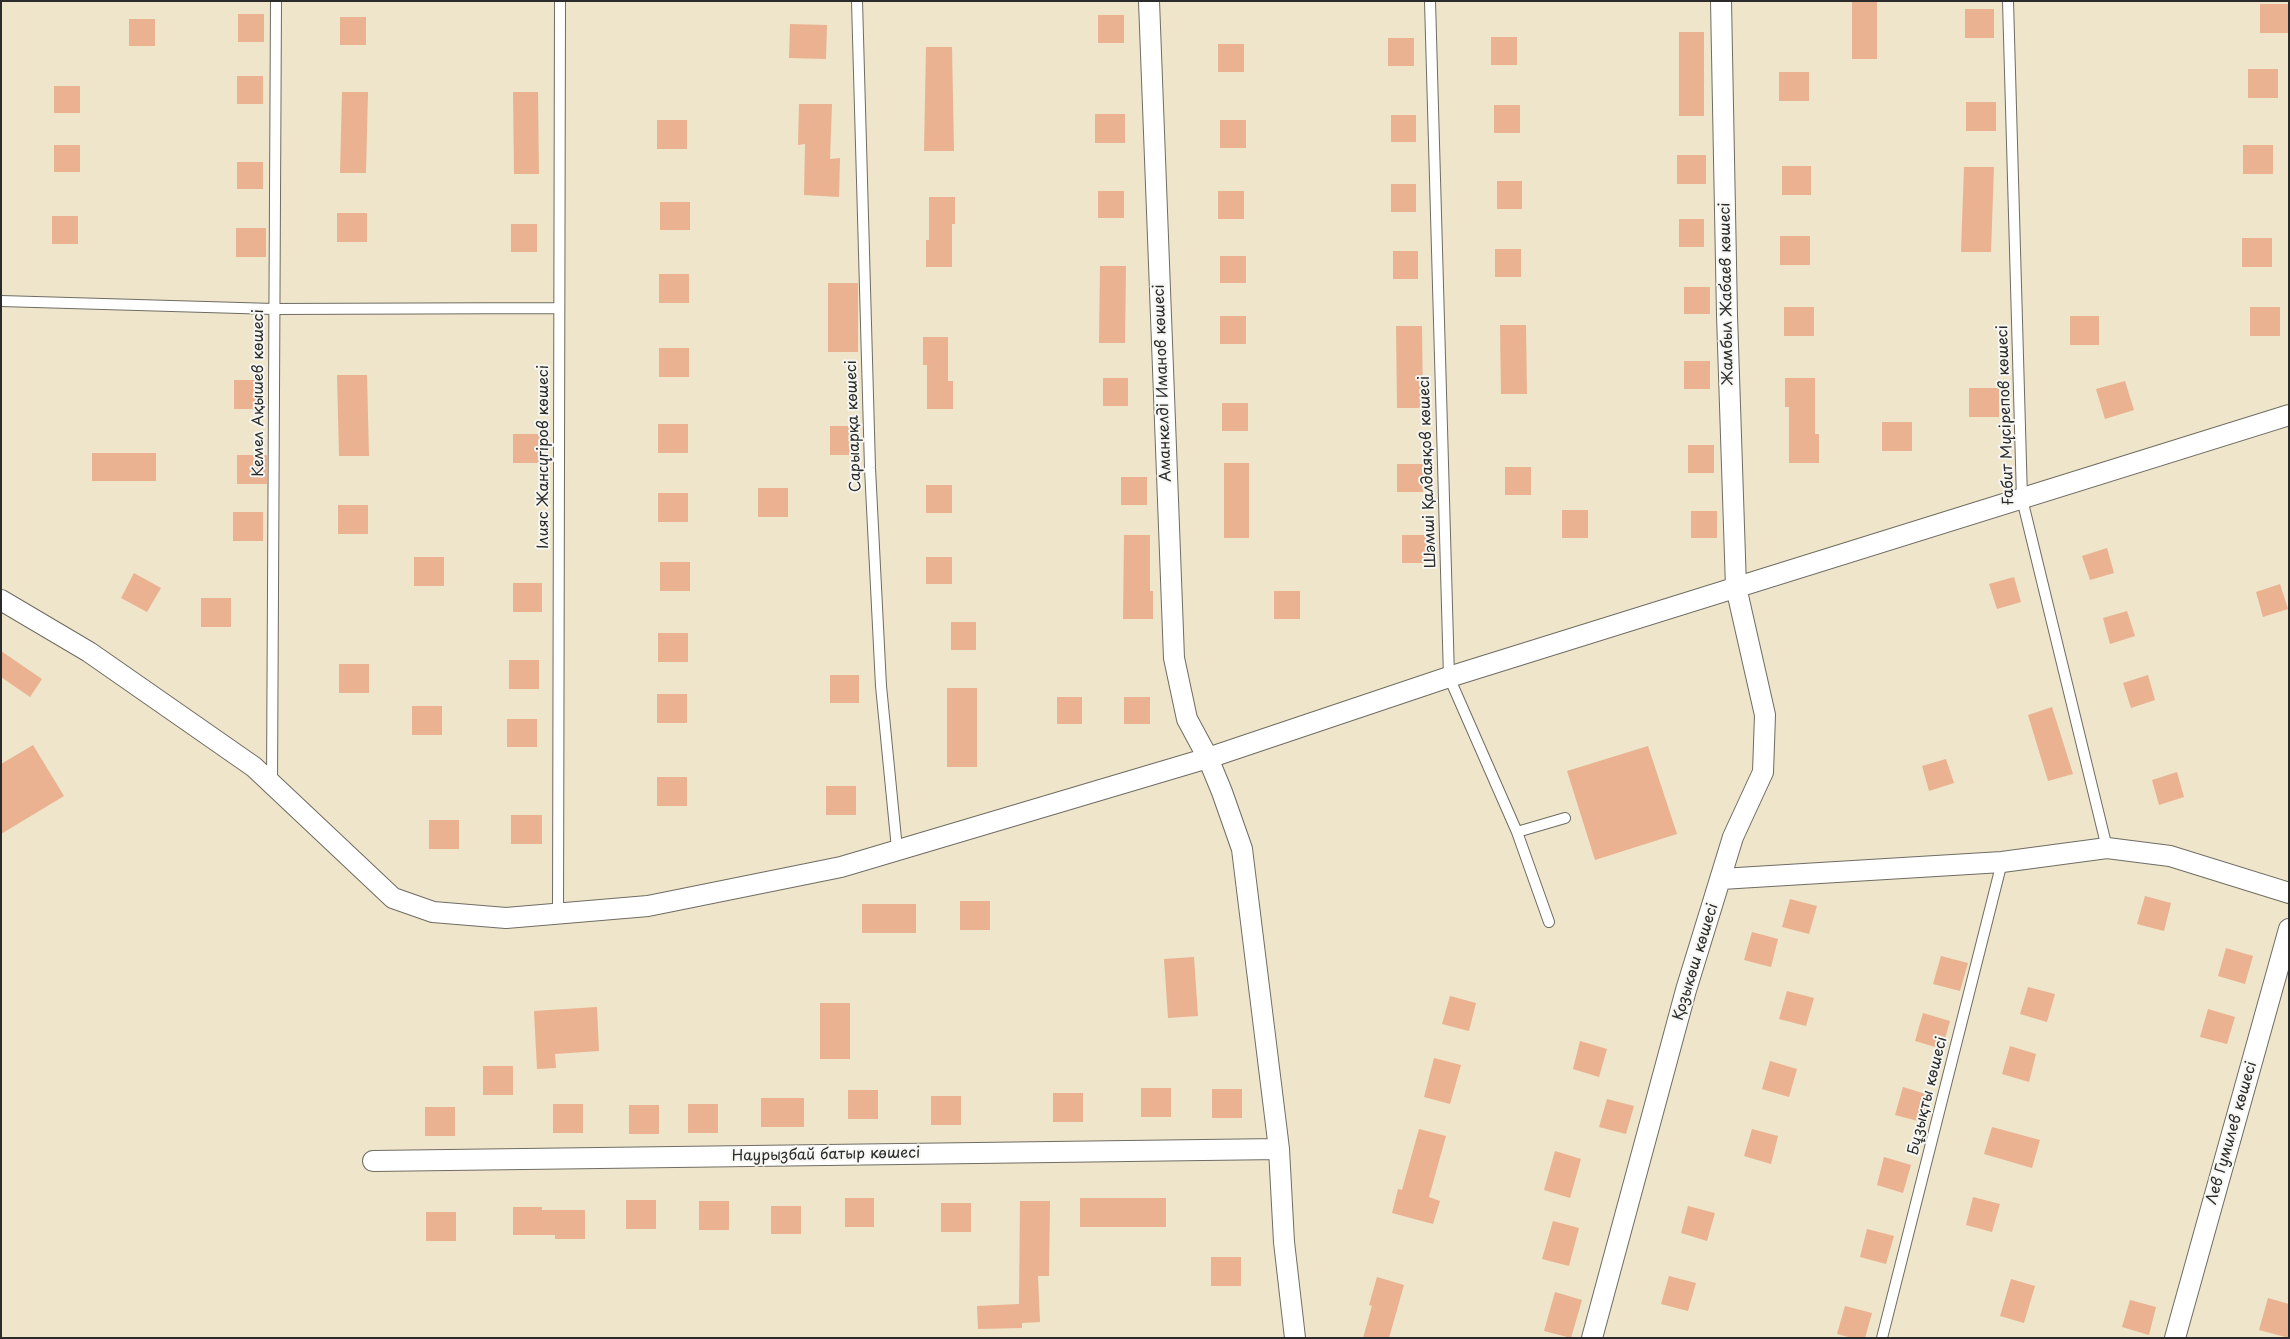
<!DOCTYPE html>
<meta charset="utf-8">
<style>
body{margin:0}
#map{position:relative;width:2290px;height:1339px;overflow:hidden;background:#eee5ca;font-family:"Playpen Sans",sans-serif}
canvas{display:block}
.frame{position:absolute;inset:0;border:2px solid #2b2b2b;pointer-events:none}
</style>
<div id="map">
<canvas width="2290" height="1339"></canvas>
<div class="frame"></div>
</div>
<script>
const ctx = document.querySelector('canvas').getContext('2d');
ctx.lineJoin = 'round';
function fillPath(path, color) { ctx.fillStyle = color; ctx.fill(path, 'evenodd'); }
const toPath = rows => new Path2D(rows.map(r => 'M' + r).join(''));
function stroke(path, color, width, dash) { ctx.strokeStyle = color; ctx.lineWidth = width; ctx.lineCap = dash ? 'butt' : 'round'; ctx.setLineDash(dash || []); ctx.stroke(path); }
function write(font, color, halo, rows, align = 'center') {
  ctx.font = font + ' "Playpen Sans",sans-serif'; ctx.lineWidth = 4; ctx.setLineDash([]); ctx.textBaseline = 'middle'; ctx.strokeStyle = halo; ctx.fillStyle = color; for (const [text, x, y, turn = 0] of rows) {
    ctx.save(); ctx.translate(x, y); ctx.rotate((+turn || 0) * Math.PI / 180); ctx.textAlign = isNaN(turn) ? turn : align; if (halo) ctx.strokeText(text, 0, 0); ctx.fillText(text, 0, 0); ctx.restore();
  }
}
const building = toPath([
 [1852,2,1877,2,1877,59,1852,59],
 [2260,4,2289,4,2289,33,2260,33],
 [1965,9,1994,9,1994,38,1965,38],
 [238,14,264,14,264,42,238,42],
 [1098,15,1124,15,1124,43,1098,43],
 [340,17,366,17,366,45,340,45],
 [129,19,155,19,155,46,129,46],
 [790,24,827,25,826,59,789,58],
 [1679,32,1704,32,1704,116,1679,116],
 [1491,37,1517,37,1517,65,1491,65],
 [1388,38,1414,38,1414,66,1388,66],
 [1218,44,1244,44,1244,72,1218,72],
 [926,47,952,47,954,151,924,151],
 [2248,69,2278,69,2278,98,2248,98],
 [1779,72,1809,72,1809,101,1779,101],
 [237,76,263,76,263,104,237,104],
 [54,86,80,86,80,113,54,113],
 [342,92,368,92,366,173,340,173],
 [513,92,538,92,539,174,514,174],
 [1966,102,1996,102,1996,131,1966,131],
 [799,104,832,104,830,159,840,158,839,197,804,195,805,144,798,145],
 [1494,105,1520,105,1520,133,1494,133],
 [1095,114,1125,114,1125,143,1095,143],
 [1391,115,1416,115,1416,142,1391,142],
 [657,120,687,120,687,149,657,149],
 [1220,120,1246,120,1246,148,1220,148],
 [54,145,80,145,80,172,54,172],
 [2243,145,2273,145,2273,174,2243,174],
 [1677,155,1706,155,1706,184,1677,184],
 [237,162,263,162,263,189,237,189],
 [1782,166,1811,166,1811,195,1782,195],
 [1964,167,1994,167,1991,252,1961,252],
 [1497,181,1522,181,1522,209,1497,209],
 [1391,184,1416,184,1416,212,1391,212],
 [1098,191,1124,191,1124,218,1098,218],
 [1218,191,1244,191,1244,219,1218,219],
 [929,197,955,197,955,224,952,224,952,267,926,267,926,240,929,240],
 [660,202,690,202,690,230,660,230],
 [337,213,367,213,367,242,337,242],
 [52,216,78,216,78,244,52,244],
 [1679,219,1704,219,1704,247,1679,247],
 [511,224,537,224,537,252,511,252],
 [236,228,266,228,266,257,236,257],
 [1780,236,1810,236,1810,265,1780,265],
 [2242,238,2272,238,2272,267,2242,267],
 [1495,249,1521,249,1521,277,1495,277],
 [1393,251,1418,251,1418,279,1393,279],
 [1220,256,1246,256,1246,283,1220,283],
 [1100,266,1126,266,1125,343,1099,343],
 [659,274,689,274,689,303,659,303],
 [828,283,858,283,858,352,828,352],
 [1684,287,1710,287,1710,314,1684,314],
 [1784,307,1814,307,1814,336,1784,336],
 [2250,307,2280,307,2280,336,2250,336],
 [1220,316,1246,316,1246,344,1220,344],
 [2070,316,2099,316,2099,345,2070,345],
 [1500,325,1526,325,1527,394,1501,394],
 [1396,326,1422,326,1423,408,1397,408],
 [923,337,948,337,948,381,953,381,953,409,927,409,927,365,923,365],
 [659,348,689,348,689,377,659,377],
 [1684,361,1710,361,1710,389,1684,389],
 [337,375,367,375,369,456,339,456],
 [1103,378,1128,378,1128,406,1103,406],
 [1785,378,1815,378,1815,434,1819,434,1819,463,1789,463,1789,407,1785,407],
 [234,380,264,380,264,409,234,409],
 [2125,381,2134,410,2105,419,2096,389],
 [1969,388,1999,388,1999,417,1969,417],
 [1222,403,1248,403,1248,431,1222,431],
 [1882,422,1912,422,1912,451,1882,451],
 [658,424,688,424,688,453,658,453],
 [830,426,859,426,859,455,830,455],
 [513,434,542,434,542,463,513,463],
 [1688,445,1714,445,1714,473,1688,473],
 [92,453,156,453,156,481,92,481],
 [237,455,267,455,267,484,237,484],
 [1224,463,1249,463,1249,538,1224,538],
 [1397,464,1423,464,1423,492,1397,492],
 [1505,467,1531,467,1531,495,1505,495],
 [1121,477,1147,477,1147,505,1121,505],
 [926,485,952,485,952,513,926,513],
 [758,488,788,488,788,517,758,517],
 [658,493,688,493,688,522,658,522],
 [338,505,368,505,368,534,338,534],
 [1562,510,1588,510,1588,538,1562,538],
 [1691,511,1717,511,1717,538,1691,538],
 [233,512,263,512,263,541,233,541],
 [1124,535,1150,535,1150,591,1153,591,1153,619,1123,619],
 [1402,535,1428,535,1428,563,1402,563],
 [2107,548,2114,573,2090,580,2082,556],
 [414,557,444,557,444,586,414,586],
 [926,557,952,557,952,584,926,584],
 [660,562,690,562,690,591,660,591],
 [134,573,161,588,147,612,121,598],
 [2014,577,2021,602,1997,609,1989,584],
 [513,583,542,583,542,612,513,612],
 [2280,584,2288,609,2263,617,2256,592],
 [1274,591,1300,591,1300,619,1274,619],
 [201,598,231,598,231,627,201,627],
 [2127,611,2135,636,2110,644,2103,618],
 [951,622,976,622,976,650,951,650],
 [658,633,688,633,688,662,658,662],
 [1,651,42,679,30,697,1,677],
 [509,660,539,660,539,689,509,689],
 [339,664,369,664,369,693,339,693],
 [830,675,859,675,859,703,830,703],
 [2148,675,2155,700,2131,708,2123,683],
 [947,688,977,688,977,767,947,767],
 [657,694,687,694,687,723,657,723],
 [1057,697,1082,697,1082,724,1057,724],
 [1124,697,1150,697,1150,724,1124,724],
 [412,706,442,706,442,735,412,735],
 [2052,707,2073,774,2048,781,2028,715],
 [507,719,537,719,537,747,507,747],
 [33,745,64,796,1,834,1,764],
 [1648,746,1677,834,1595,860,1567,771],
 [1946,759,1954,783,1929,791,1922,766],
 [2177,772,2184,797,2159,805,2152,780],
 [657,777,687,777,687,806,657,806],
 [826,786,856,786,856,815,826,815],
 [511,815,542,815,542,844,511,844],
 [429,820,459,820,459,849,429,849],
 [2145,896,2171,903,2164,931,2137,924],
 [1790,899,1817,906,1809,934,1782,927],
 [960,901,990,901,990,930,960,930],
 [862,904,916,904,916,933,862,933],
 [1752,932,1778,939,1771,967,1744,960],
 [2226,948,2253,956,2245,984,2218,976],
 [1941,956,1968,963,1960,991,1933,984],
 [1194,957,1198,1016,1168,1018,1164,959],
 [2028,987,2055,994,2047,1022,2020,1014],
 [1787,991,1814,998,1806,1026,1779,1019],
 [1450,996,1476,1003,1469,1031,1442,1024],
 [820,1003,850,1003,850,1059,820,1059],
 [597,1007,599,1051,555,1054,556,1068,537,1069,534,1011],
 [2208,1009,2235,1017,2227,1044,2200,1037],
 [1923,1013,1950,1021,1942,1049,1915,1041],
 [1580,1041,1607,1049,1599,1077,1573,1069],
 [2010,1046,2036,1054,2029,1082,2002,1074],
 [1434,1058,1461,1065,1450,1104,1424,1097],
 [1770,1061,1797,1069,1789,1097,1762,1089],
 [483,1066,513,1066,513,1095,483,1095],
 [1903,1087,1929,1095,1922,1122,1895,1115],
 [1141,1088,1171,1088,1171,1117,1141,1117],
 [1212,1089,1242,1089,1242,1118,1212,1118],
 [848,1090,878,1090,878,1119,848,1119],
 [1053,1093,1083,1093,1083,1122,1053,1122],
 [931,1096,961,1096,961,1125,931,1125],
 [761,1098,804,1098,804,1127,761,1127],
 [1607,1099,1634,1106,1626,1134,1599,1127],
 [553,1104,583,1104,583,1133,553,1133],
 [688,1104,718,1104,718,1133,688,1133],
 [629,1105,659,1105,659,1134,629,1134],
 [425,1107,455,1107,455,1136,425,1136],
 [1992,1127,2040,1140,2032,1168,1984,1154],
 [1419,1129,1446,1136,1429,1197,1440,1201,1433,1224,1392,1213,1398,1189,1402,1190],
 [1752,1129,1778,1136,1771,1164,1744,1156],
 [1555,1151,1581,1159,1570,1198,1544,1190],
 [1884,1157,1911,1165,1903,1193,1877,1185],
 [1973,1197,2000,1204,1992,1232,1966,1225],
 [845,1198,874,1198,874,1227,845,1227],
 [1080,1198,1166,1198,1166,1227,1080,1227],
 [626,1200,656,1200,656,1229,626,1229],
 [699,1201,729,1201,729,1230,699,1230],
 [1020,1201,1050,1201,1049,1276,1038,1276,1040,1322,1022,1323,1022,1328,978,1329,977,1306,1019,1304],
 [941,1203,971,1203,971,1232,941,1232],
 [771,1206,801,1206,801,1234,771,1234],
 [1688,1206,1715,1213,1707,1241,1681,1233],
 [513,1207,542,1207,542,1210,585,1210,585,1239,555,1239,555,1235,513,1235],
 [426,1212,456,1212,456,1241,426,1241],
 [1553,1221,1579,1228,1569,1266,1542,1259],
 [1867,1229,1894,1236,1886,1264,1860,1257],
 [1211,1257,1241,1257,1241,1286,1211,1286],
 [1669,1276,1696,1283,1688,1311,1661,1304],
 [1377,1277,1404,1285,1389,1338,1363,1338,1372,1306,1369,1305],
 [2011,1279,2035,1286,2024,1323,2000,1316],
 [1555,1292,1582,1300,1571,1338,1544,1331],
 [2268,1298,2289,1304,2289,1338,2259,1330],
 [2130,1300,2156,1307,2149,1335,2122,1327],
 [1845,1306,1872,1313,1865,1338,1852,1338,1837,1334]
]);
const lane = toPath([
 [857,1,870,468,881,686,897,849],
 [1430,1,1449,677,1517,832,1549,922],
 [2008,1,2022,499,2107,848],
 [1,301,274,309,559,308],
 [272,783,276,1],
 [1517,832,1565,818],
 [558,913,560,1],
 [1882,1338,2002,862]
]);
const street = toPath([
 [1149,1,1174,658,1187,719,1208,758,1222,792,1242,849,1279,1149,1284,1242,1295,1338],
 [1,600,89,652,254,767,393,898,433,912,506,918,648,906,841,867,1208,758,1449,677,2289,415],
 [1721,879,2002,862,2107,848,2170,856,2289,893],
 [373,1161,1279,1149],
 [1592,1338,1686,990,1733,837,1763,772,1765,715,1736,587,1727,315,1721,1],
 [2175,1338,2289,929]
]);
const streetNames = [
 ["Жамбыл Жабаев көшесі",1727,294,-91],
 ["Аманкелді Иманов көшесі",1163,383,-92],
 ["Кемел Ақышев көшесі",259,393,-90],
 ["Ғабит Мүсірепов көшесі",2006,415,-92],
 ["Сарыарқа көшесі",854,426,-92],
 ["Ілияс Жансүгіров көшесі",544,457,-90],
 ["Шәмші Қалдаяқов көшесі",1428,472,-92],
 ["Қозыкөш көшесі",1696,962,-73],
 ["Бұзықты көшесі",1928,1096,-76],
 ["Лев Гумилев көшесі",2232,1133,-74],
 ["Наурызбай батыр көшесі",826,1155,-1]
];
fillPath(building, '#eab290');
stroke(lane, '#6f6c63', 12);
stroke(street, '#6f6c63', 22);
stroke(lane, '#fff', 10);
stroke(street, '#fff', 20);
write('15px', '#2b2b2b', '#f6f6f2', streetNames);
</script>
